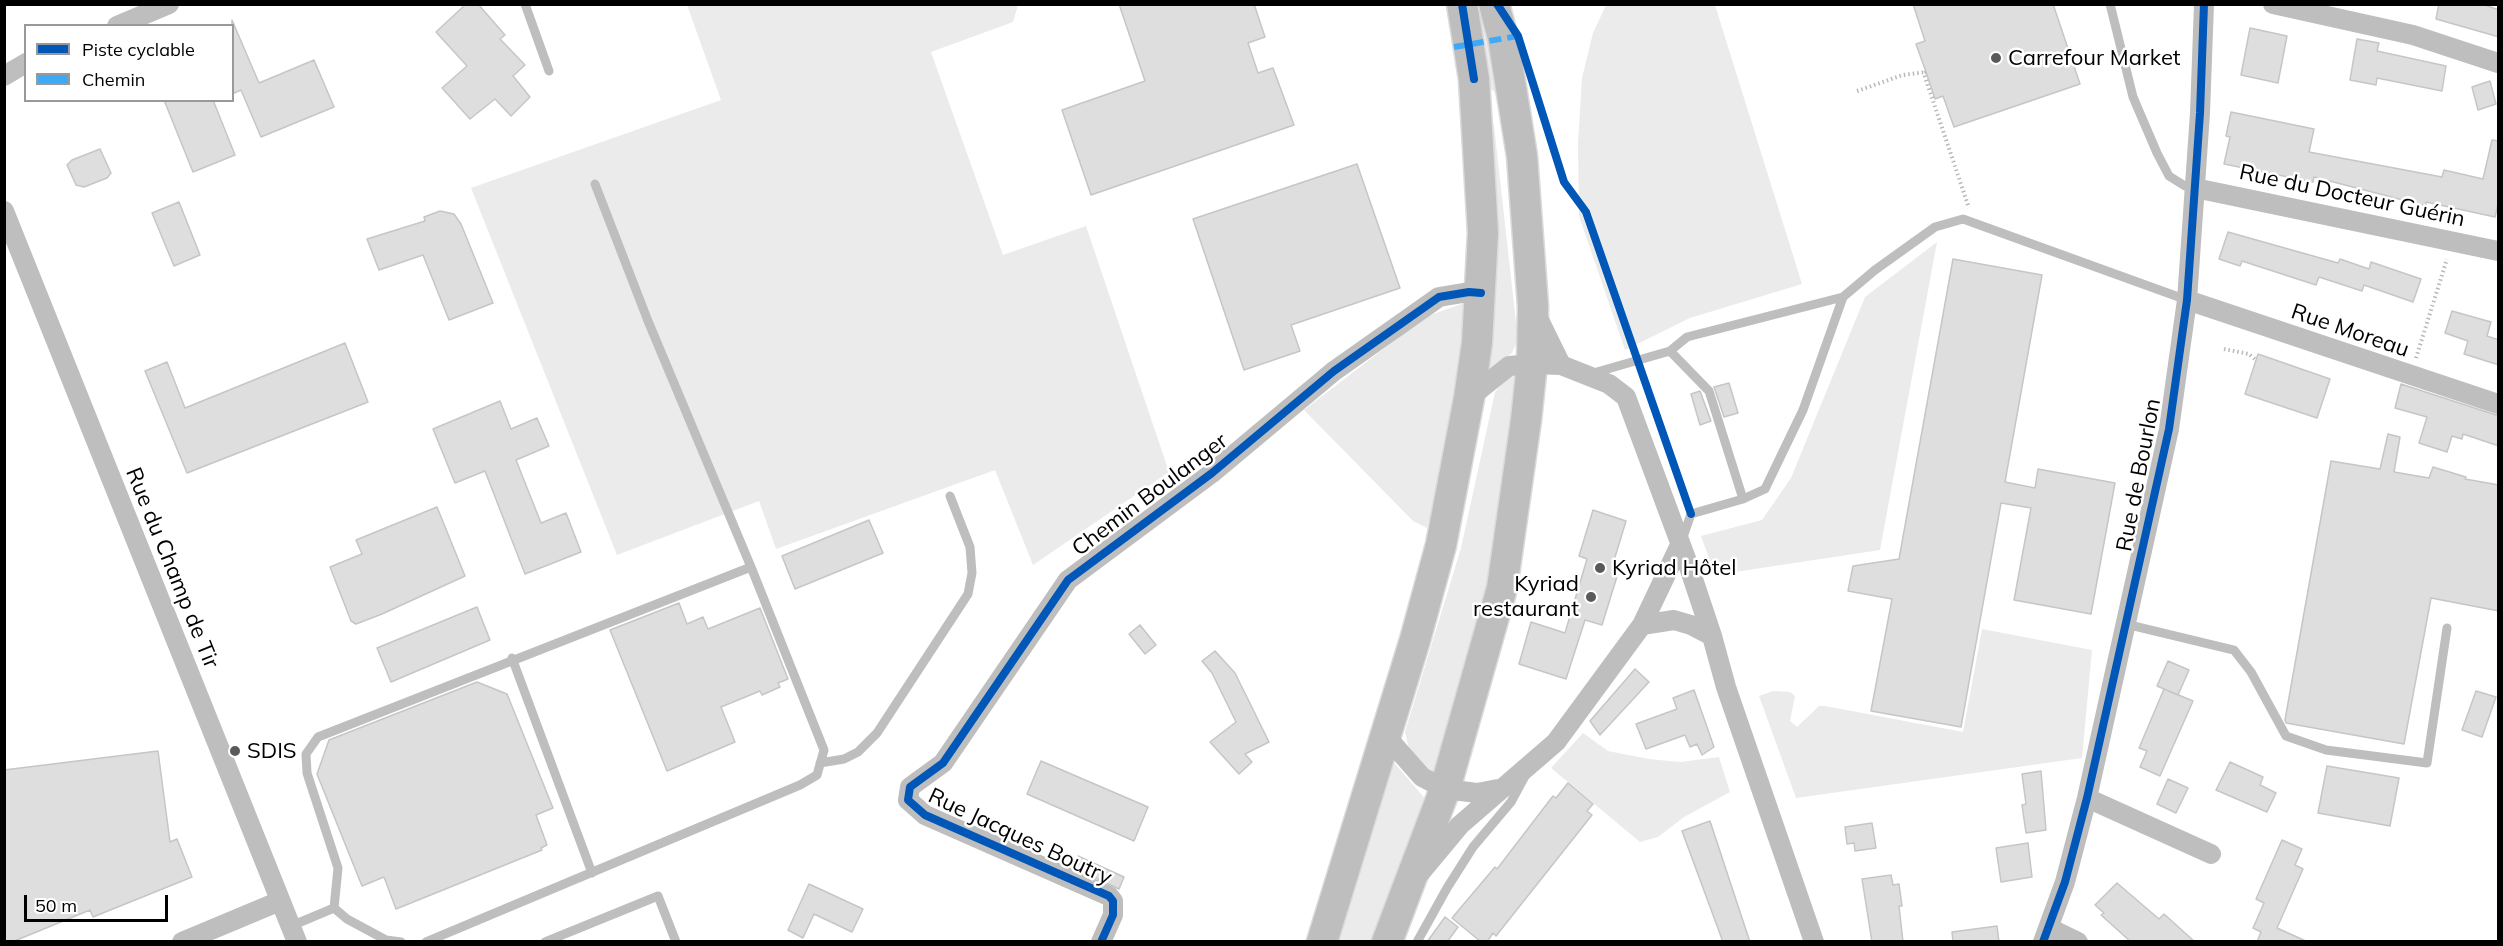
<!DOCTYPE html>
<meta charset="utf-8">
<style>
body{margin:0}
#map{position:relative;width:2503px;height:946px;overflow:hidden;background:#fff;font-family:Mulish,sans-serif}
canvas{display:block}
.frame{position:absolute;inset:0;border:6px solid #000;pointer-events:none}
.legend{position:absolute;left:24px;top:24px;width:210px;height:78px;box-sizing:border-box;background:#fff;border:2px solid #999;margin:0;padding:8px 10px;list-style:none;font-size:18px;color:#000}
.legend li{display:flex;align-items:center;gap:12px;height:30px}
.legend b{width:30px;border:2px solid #999}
.scale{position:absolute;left:24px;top:895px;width:144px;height:27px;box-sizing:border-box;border:3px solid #000;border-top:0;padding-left:8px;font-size:18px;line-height:21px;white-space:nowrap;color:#000;-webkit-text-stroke:4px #fff;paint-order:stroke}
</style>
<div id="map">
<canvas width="2503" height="946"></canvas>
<div class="frame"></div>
<ul class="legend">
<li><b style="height:8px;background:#0057b8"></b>Piste cyclable</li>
<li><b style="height:8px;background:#3fa9f5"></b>Chemin</li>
</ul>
<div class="scale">50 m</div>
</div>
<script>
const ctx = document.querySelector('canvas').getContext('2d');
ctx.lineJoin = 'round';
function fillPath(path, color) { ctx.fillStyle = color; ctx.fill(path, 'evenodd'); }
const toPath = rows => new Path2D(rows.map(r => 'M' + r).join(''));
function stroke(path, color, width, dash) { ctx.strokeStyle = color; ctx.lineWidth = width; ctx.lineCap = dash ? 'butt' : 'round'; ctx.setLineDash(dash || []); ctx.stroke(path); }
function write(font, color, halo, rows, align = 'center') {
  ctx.font = font + ' Mulish,sans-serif'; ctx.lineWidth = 5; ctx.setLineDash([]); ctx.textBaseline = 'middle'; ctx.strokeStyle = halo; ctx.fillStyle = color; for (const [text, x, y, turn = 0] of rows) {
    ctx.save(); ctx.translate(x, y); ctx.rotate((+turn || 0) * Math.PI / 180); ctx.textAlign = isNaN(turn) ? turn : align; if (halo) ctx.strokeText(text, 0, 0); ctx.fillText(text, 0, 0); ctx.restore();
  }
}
const green = toPath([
 [687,5,1018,5,1013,22,931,52,1003,255,1086,226,1169,472,1033,565,995,470,776,549,759,501,617,555,471,188,721,100],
 [1472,5,1484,5,1498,95,1485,84],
 [1606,5,1715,5,1802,284,1690,318,1625,350,1579,216,1578,143,1582,78,1593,33],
 [1491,119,1494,126,1518,340,1512,353,1484,374,1489,120],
 [1937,242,1880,550,1715,575,1701,536,1762,520,1791,478,1865,297],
 [1464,303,1464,358,1456,417,1427,528,1413,521,1304,410,1425,317],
 [1510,375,1515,375,1517,379,1495,560,1442,767,1432,776,1411,757,1405,732,1461,548,1495,392],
 [1982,629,2092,650,2082,758,1796,798,1759,696,1773,691,1790,692,1795,696,1790,721,1797,727,1819,706,1825,706,1963,732],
 [1583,733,1608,751,1649,759,1680,762,1719,757,1730,792,1684,817,1658,837,1640,842,1551,768],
 [1391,759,1427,801,1378,941,1333,942]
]);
const building = toPath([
 [466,4,478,4,505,35,500,39,525,65,513,76,530,97,511,116,495,99,470,119,442,88,467,66,436,32,466,4],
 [1119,4,1254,4,1265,37,1248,43,1258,73,1273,68,1294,125,1091,195,1062,110,1145,81,1119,4],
 [1913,4,2053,4,2080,84,1954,127,1943,96,1935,99,1926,72,1916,44,1925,41,1913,4],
 [2439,4,2482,4,2499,10,2499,37,2436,19,2439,4],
 [232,20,259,83,314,60,334,107,261,137,241,90,232,94,232,20],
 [2250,28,2287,36,2278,83,2241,75,2250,28],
 [2357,39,2379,43,2377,51,2446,66,2442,91,2377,78,2376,85,2350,80,2357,39],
 [2490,81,2496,104,2478,110,2472,87,2490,81],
 [164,100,213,100,235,155,193,172,164,100],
 [2231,112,2314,129,2309,152,2442,177,2444,170,2483,179,2492,140,2499,141,2499,200,2495,217,2426,202,2426,206,2314,177,2313,182,2224,164,2230,137,2226,136,2231,112],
 [100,149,111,173,107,178,84,187,76,185,67,165,72,160,100,149],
 [1357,164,1400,288,1291,325,1300,351,1244,370,1193,219,1357,164],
 [179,202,200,255,174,266,152,213,179,202],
 [440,211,454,214,461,224,493,303,449,320,423,255,379,270,367,239,425,221,424,217,440,211],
 [2228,232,2338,263,2340,259,2369,269,2371,262,2421,279,2413,302,2364,285,2362,291,2319,277,2316,285,2242,261,2240,266,2219,259,2228,232],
 [1953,259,2042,275,2005,482,2035,488,2038,469,2115,483,2091,614,2014,600,2031,508,2001,503,1961,727,1871,711,1892,599,1848,591,1853,566,1899,559,1953,259],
 [2452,311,2491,322,2487,336,2499,340,2499,365,2464,354,2468,341,2445,333,2452,311],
 [345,343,368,402,187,473,145,371,167,362,185,408,345,343],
 [2258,354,2330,379,2317,418,2245,394,2258,354],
 [1729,383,1738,413,1724,417,1714,387,1729,383],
 [2401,384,2499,416,2499,446,2463,434,2462,439,2452,436,2447,452,2419,443,2427,417,2395,408,2401,384],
 [1700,391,1711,421,1700,425,1691,394,1700,391],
 [500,401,511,429,537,418,549,446,516,460,541,523,566,513,581,552,525,574,485,471,455,483,433,429,500,401],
 [2388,434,2400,437,2394,472,2429,478,2433,467,2466,477,2465,479,2499,485,2499,611,2431,598,2404,744,2286,723,2285,720,2331,461,2380,469,2388,434],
 [437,507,465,576,382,614,356,624,351,621,330,567,362,554,356,540,437,507],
 [1593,510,1626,521,1612,567,1619,570,1602,625,1585,620,1566,679,1519,664,1531,622,1565,633,1587,559,1579,556,1593,510],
 [869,520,883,553,795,589,782,556,869,520],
 [679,603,687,624,703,617,708,629,760,608,788,679,778,683,780,687,762,695,760,691,721,707,735,742,667,771,610,630,679,603],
 [477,607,490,640,391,682,377,648,477,607],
 [1140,625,1156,645,1145,654,1129,634,1140,625],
 [1215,651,1235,673,1269,742,1245,754,1252,762,1239,774,1210,742,1236,722,1212,673,1202,661,1215,651],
 [2168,661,2189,670,2178,695,2157,686,2168,661],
 [1635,669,1649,682,1600,735,1590,721,1635,669],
 [477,682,507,694,553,808,536,815,547,845,541,848,542,850,396,909,384,877,362,886,317,774,329,740,477,682],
 [2164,689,2193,701,2160,776,2140,767,2147,751,2139,748,2164,689],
 [1694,690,1714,747,1702,755,1697,744,1690,747,1685,735,1646,749,1636,724,1677,709,1673,698,1694,690],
 [2476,691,2496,697,2482,737,2462,730,2476,691],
 [158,751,170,842,177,839,192,877,93,917,90,910,12,942,4,942,4,770,158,751],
 [1041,761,1148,807,1134,841,1027,794,1041,761],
 [2230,762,2263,777,2260,785,2276,793,2267,812,2216,790,2230,762],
 [2327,766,2399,778,2390,826,2318,813,2327,766],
 [2041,771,2046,830,2026,833,2022,805,2026,804,2022,774,2041,771],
 [2168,779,2188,788,2176,813,2157,804,2168,779],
 [1568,783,1593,804,1587,811,1592,815,1496,936,1493,933,1487,942,1481,942,1452,918,1495,867,1497,869,1553,796,1556,798,1568,783],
 [1710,821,1742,918,1750,942,1723,942,1682,831,1710,821],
 [1872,823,1876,848,1855,851,1854,843,1847,844,1845,827,1872,823],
 [2282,840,2302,849,2295,865,2303,869,2277,928,2308,942,2257,942,2261,932,2253,928,2264,903,2256,899,2282,840],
 [2028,843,2032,877,2001,882,1996,848,2028,843],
 [1078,856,1124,877,1119,889,1073,867,1078,856],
 [1891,875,1893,885,1899,884,1902,906,1899,906,1903,942,1872,942,1862,879,1891,875],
 [2117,883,2159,919,2164,914,2195,942,2131,942,2101,915,2104,913,2095,905,2117,883],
 [809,884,863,909,852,932,814,914,803,938,788,930,809,884],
 [1445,917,1458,927,1447,942,1427,942,1445,917],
 [1997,926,1999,942,1953,942,1952,932,1997,926]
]);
const path = toPath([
 [1857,91,1903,75,1926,72,1924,74,1969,208],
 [2224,349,2249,354,2256,360],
 [2416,358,2447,259]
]);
const lane = toPath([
 [525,4,549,71],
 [2110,4,2133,97,2157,153,2169,176,2185,186,2195,188],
 [595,184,648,321,751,567],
 [1670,351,1709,391,1743,499],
 [1590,374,1670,351,1687,337,1843,297,1875,270,1935,227,1963,219,2187,300],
 [1682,540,1691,514,1743,499,1765,489,1803,410,1843,297],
 [2126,624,2234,650,2251,672,2286,736,2326,750,2427,763,2447,628],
 [512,658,592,873],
 [820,763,844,759,858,752,877,733,968,594,972,573,970,547,950,496],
 [291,926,334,908],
 [401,942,386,940,347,919,334,908,338,868,307,773,306,754,318,737,751,567,824,750,817,775,800,785,426,942],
 [545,942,658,896,676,942],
 [1417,942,1447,888,1473,847,1511,802,1525,776]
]);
const street = toPath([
 [2273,4,2413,35,2498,63],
 [117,26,169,4],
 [4,76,26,63],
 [2195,188,2498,251],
 [4,211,297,942],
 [2187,300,2498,404],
 [1536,314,1561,365],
 [1469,398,1509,366,1532,364,1561,365,1609,384,1626,397,1688,564,1712,636,1726,687,1814,942],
 [1642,625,1674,620,1691,625,1712,636],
 [1385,735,1422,777,1445,789,1477,793,1498,789],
 [2087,798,2211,854],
 [1420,873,1460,825,1556,742,1642,625,1680,545],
 [2049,928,2078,942],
 [182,942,280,901],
 [1101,942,1113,915,1113,901,1109,896,925,815,908,800,910,787,943,763,1068,580,1212,473,1334,371,1439,297,1469,292,1481,293],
 [2043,942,2065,882,2087,798,2169,429,2187,300,2200,113,2204,4]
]);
const primary = toPath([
 [1322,942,1415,640,1441,545,1469,398,1477,343,1483,233,1474,79,1462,4],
 [1387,942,1445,789,1502,588,1526,420,1532,364,1533,306,1522,156,1503,38,1494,4]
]);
const quiet = toPath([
 [1454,47,1518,36]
]);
const cycleway = toPath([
 [1462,4,1474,79],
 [1497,4,1518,36,1564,182,1586,212,1691,514],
 [1101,942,1113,915,1113,901,1109,896,925,815,908,800,910,787,943,763,1068,580,1212,473,1334,371,1439,297,1469,292,1481,293],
 [2043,942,2065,882,2087,798,2169,429,2187,300,2200,113,2204,4]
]);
const markers = [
 [1996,58,6,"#595959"],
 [1600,568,6,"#595959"],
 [1591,597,6,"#595959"],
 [235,751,6,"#595959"]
];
const poiNames = [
 ["Carrefour Market",2008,58],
 ["Kyriad Hôtel",1612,568],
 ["Kyriad",1579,584,"right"],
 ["restaurant",1579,609,"right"],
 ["SDIS",247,751]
];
const streetNames = [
 ["Rue du Docteur Guérin",2352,196,12],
 ["Rue Moreau",2350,331,19],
 ["Rue de Bourlon",2139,475,-79],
 ["Chemin Boulanger",1150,495,-37],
 ["Rue du Champ de Tir",172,568,68],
 ["Rue Jacques Boutry",1020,837,25]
];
fillPath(green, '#ebebeb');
fillPath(building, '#dedede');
stroke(building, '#c6c6c6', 1.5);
stroke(primary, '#dbdbdb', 33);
stroke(path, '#b9b9b9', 4, [1.5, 3]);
stroke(lane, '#bebebe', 9);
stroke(street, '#bebebe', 20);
stroke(primary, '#bebebe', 30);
stroke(quiet, '#3fa9f5', 6, [12, 6]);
stroke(cycleway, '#0057b8', 8);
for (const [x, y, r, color] of markers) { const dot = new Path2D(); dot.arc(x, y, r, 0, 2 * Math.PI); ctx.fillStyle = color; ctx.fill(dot); stroke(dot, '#fff', 2); }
write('22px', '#000', '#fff', poiNames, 'left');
write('22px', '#000', '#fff', streetNames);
</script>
